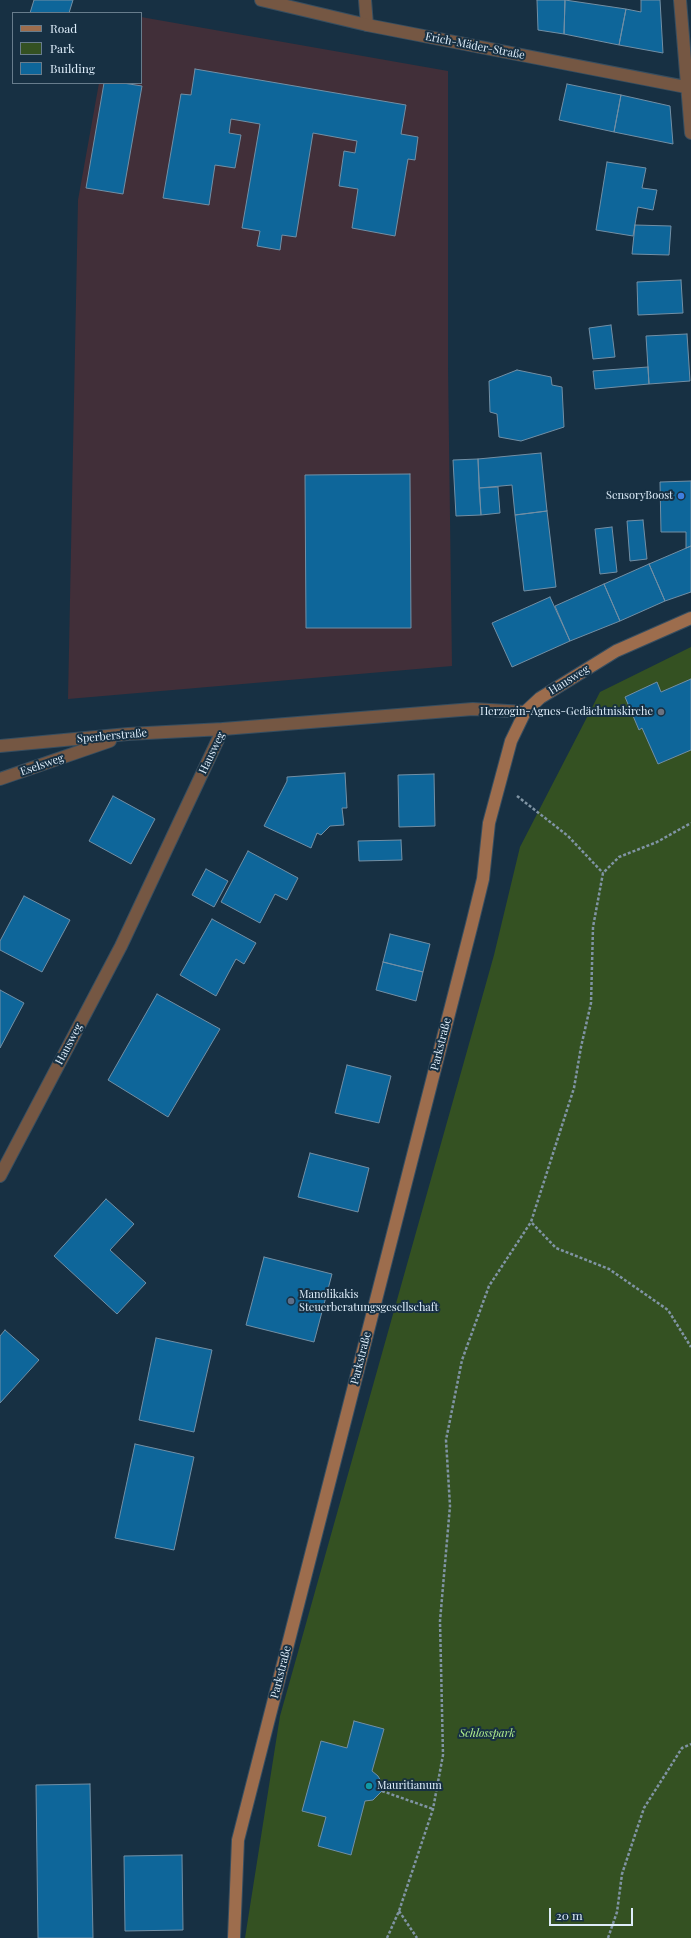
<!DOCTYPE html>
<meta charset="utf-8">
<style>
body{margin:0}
#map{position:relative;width:691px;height:1938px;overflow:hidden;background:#173043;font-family:"Playfair Display",serif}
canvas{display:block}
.legend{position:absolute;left:12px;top:12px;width:130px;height:72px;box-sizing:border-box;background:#173043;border:1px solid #677c8c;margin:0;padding:5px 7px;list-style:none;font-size:12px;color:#deedfa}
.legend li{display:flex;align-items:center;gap:8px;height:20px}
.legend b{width:20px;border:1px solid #677c8c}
.scale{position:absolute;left:549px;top:1908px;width:84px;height:18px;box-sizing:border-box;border:2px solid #deedfa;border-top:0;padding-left:5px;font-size:12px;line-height:14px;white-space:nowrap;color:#deedfa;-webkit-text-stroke:3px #173043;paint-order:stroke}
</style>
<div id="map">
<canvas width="691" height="1938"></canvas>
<ul class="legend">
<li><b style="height:5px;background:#9d6d4d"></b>Road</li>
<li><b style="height:11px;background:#345122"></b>Park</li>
<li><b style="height:11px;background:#0e669a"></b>Building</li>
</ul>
<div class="scale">20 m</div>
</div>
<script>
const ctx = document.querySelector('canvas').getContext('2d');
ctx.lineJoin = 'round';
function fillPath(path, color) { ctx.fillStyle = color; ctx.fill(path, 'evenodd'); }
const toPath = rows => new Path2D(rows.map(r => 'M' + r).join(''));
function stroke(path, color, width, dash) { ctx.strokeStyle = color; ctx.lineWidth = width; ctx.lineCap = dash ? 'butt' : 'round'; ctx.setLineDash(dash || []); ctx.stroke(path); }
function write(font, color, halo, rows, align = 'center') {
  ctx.font = font + ' "Playfair Display",serif'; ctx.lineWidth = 4; ctx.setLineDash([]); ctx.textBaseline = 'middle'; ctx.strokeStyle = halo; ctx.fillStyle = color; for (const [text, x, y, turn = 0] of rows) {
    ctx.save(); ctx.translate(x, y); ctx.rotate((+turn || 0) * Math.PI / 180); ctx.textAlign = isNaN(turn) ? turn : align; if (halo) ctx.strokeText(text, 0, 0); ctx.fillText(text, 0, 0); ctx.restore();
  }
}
const education = toPath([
 [141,17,448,71,448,368,452,666,68,699,78,200,99,83,141,83]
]);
const green = toPath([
 [691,647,691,1938,245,1938,280,1716,494,955,520,847,600,692]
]);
const building = toPath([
 [34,0,73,0,69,13,30,13,34,0],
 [537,0,565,0,564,34,538,30,537,0],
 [565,0,626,9,619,45,564,34,565,0],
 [641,0,660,0,663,53,619,45,626,9,641,12,641,0],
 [195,69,406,105,401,134,418,137,415,160,408,159,395,236,352,228,358,189,339,186,344,151,355,153,357,141,313,133,296,237,282,235,280,250,257,246,260,231,242,228,260,124,231,119,229,133,241,135,235,168,215,165,209,205,163,198,181,94,191,95,195,69],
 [104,83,123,83,142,86,123,194,86,188,104,83],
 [567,84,621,95,614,132,559,120,567,84],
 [621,95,670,106,673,144,614,132,621,95],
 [607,162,646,168,642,188,657,190,653,210,638,207,633,236,596,230,607,162],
 [635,225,671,226,669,255,632,254,635,225],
 [681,280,683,313,638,315,637,282,681,280],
 [611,325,615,357,593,359,589,328,611,325],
 [687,334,690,381,649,384,646,336,687,334],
 [648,367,649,384,595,389,593,371,648,367],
 [517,370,551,377,552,385,562,387,564,427,521,441,499,437,497,414,490,412,489,381,517,370],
 [541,453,547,511,515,515,512,485,479,488,478,459,541,453],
 [478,459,481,515,456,516,453,460,478,459],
 [410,474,411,628,306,628,305,475,410,474],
 [691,481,691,546,686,548,686,532,661,532,660,482,691,481],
 [498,487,500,513,481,515,479,488,498,487],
 [547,511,556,587,524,591,515,515,547,511],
 [643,520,647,559,630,561,627,521,643,520],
 [612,527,617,572,600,574,595,529,612,527],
 [691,546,691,592,665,601,649,564,691,546],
 [649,564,665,601,620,621,604,584,649,564],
 [604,584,620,621,570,641,555,606,604,584],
 [550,597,570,641,512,667,492,623,550,597],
 [691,679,691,750,658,764,642,728,639,730,625,697,657,682,661,692,691,679],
 [345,773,347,808,342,808,344,825,330,826,321,835,317,833,311,848,264,826,287,781,287,777,345,773],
 [434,774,435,826,399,827,398,775,434,774],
 [113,796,155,819,131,864,89,841,113,796],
 [401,840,402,860,359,861,358,841,401,840],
 [248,851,298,878,287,900,275,894,260,923,221,902,248,851],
 [206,869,228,881,214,907,192,895,206,869],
 [24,896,70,920,42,972,0,950,0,941,24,896],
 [212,919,256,943,244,964,236,959,216,996,180,975,212,919],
 [390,934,430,944,423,972,383,962,390,934],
 [383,962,423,972,416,1001,376,990,383,962],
 [0,990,24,1003,0,1048,0,990],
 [157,994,220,1029,168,1117,108,1080,157,994],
 [347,1065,391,1076,379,1123,335,1113,347,1065],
 [310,1153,369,1168,358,1212,298,1197,310,1153],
 [106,1199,134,1224,110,1250,146,1283,117,1314,54,1256,106,1199],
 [264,1257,332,1274,314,1342,246,1325,264,1257],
 [5,1330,39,1360,0,1403,0,1336,5,1330],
 [156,1338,212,1350,194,1432,139,1420,156,1338],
 [135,1444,194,1457,174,1550,115,1538,135,1444],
 [354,1721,384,1729,372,1771,378,1776,382,1783,382,1791,373,1800,365,1801,351,1855,318,1846,326,1817,302,1811,321,1741,347,1748,354,1721],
 [90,1784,93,1938,38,1938,36,1785,90,1784],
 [182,1855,183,1930,125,1931,124,1856,182,1855]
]);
const path = toPath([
 [517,796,568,836,603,873],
 [532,1223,556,1248,609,1269,668,1310,691,1347],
 [382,1791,433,1809],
 [399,1911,417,1938],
 [387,1938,399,1911,433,1809,443,1755,440,1621,450,1506,446,1440,462,1360,489,1286,531,1222,574,1088,581,1047,591,1003,593,927,603,873,619,857,657,842,691,823],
 [608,1938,617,1912,622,1874,644,1808,682,1748,691,1744]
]);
const lane = toPath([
 [365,0,367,25]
]);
const street = toPath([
 [261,0,367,25,691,88],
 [680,0,691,133],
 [0,746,128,734,223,729],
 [0,779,110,741],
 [0,1176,121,946,223,729,473,709,525,712]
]);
const secondary = toPath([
 [234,1938,238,1840,472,924,483,879,489,823,511,741,525,712,540,698,616,651,691,618]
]);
const markers = [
 [681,496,4,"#3f7fe0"],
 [661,712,4,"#6b7280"],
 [291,1301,4,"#5c6f8a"],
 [369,1786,4,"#0f9aa8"]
];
const streetNames = [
 ["Erich-Mäder-Straße",475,46,11],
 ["Hausweg",569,680,-32],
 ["Sperberstraße",112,736,-5],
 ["Hausweg",212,753,-64],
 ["Eselsweg",42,765,-19],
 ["Hausweg",69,1044,-62],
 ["Parkstraße",441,1044,-76],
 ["Parkstraße",361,1358,-76],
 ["Parkstraße",281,1672,-76]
];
const poiNames = [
 ["SensoryBoost",673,496],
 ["Herzogin-Agnes-Gedächtniskirche",653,712],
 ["Manolikakis",299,1295,"left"],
 ["Steuerberatungsgesellschaft",299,1308,"left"],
 ["Mauritianum",377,1786,"left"]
];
const parkNames = [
 ["Schlosspark",487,1734]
];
fillPath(education, '#412f39');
fillPath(green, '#345122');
fillPath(building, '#0e669a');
stroke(building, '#728fa5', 1);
stroke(lane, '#374e60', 14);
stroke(street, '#374e60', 14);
stroke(secondary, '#374e60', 14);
stroke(path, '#8094a4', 2.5, [3, 2]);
stroke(lane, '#755743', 12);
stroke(street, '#755743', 12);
stroke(secondary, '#9d6d4d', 12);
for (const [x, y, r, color] of markers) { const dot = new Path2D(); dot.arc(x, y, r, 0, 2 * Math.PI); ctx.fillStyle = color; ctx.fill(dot); stroke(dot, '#173043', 1.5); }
write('11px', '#deedfa', '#173043', streetNames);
write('11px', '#deedfa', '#173043', poiNames, 'right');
write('italic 11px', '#b1ef8d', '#173043', parkNames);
</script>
